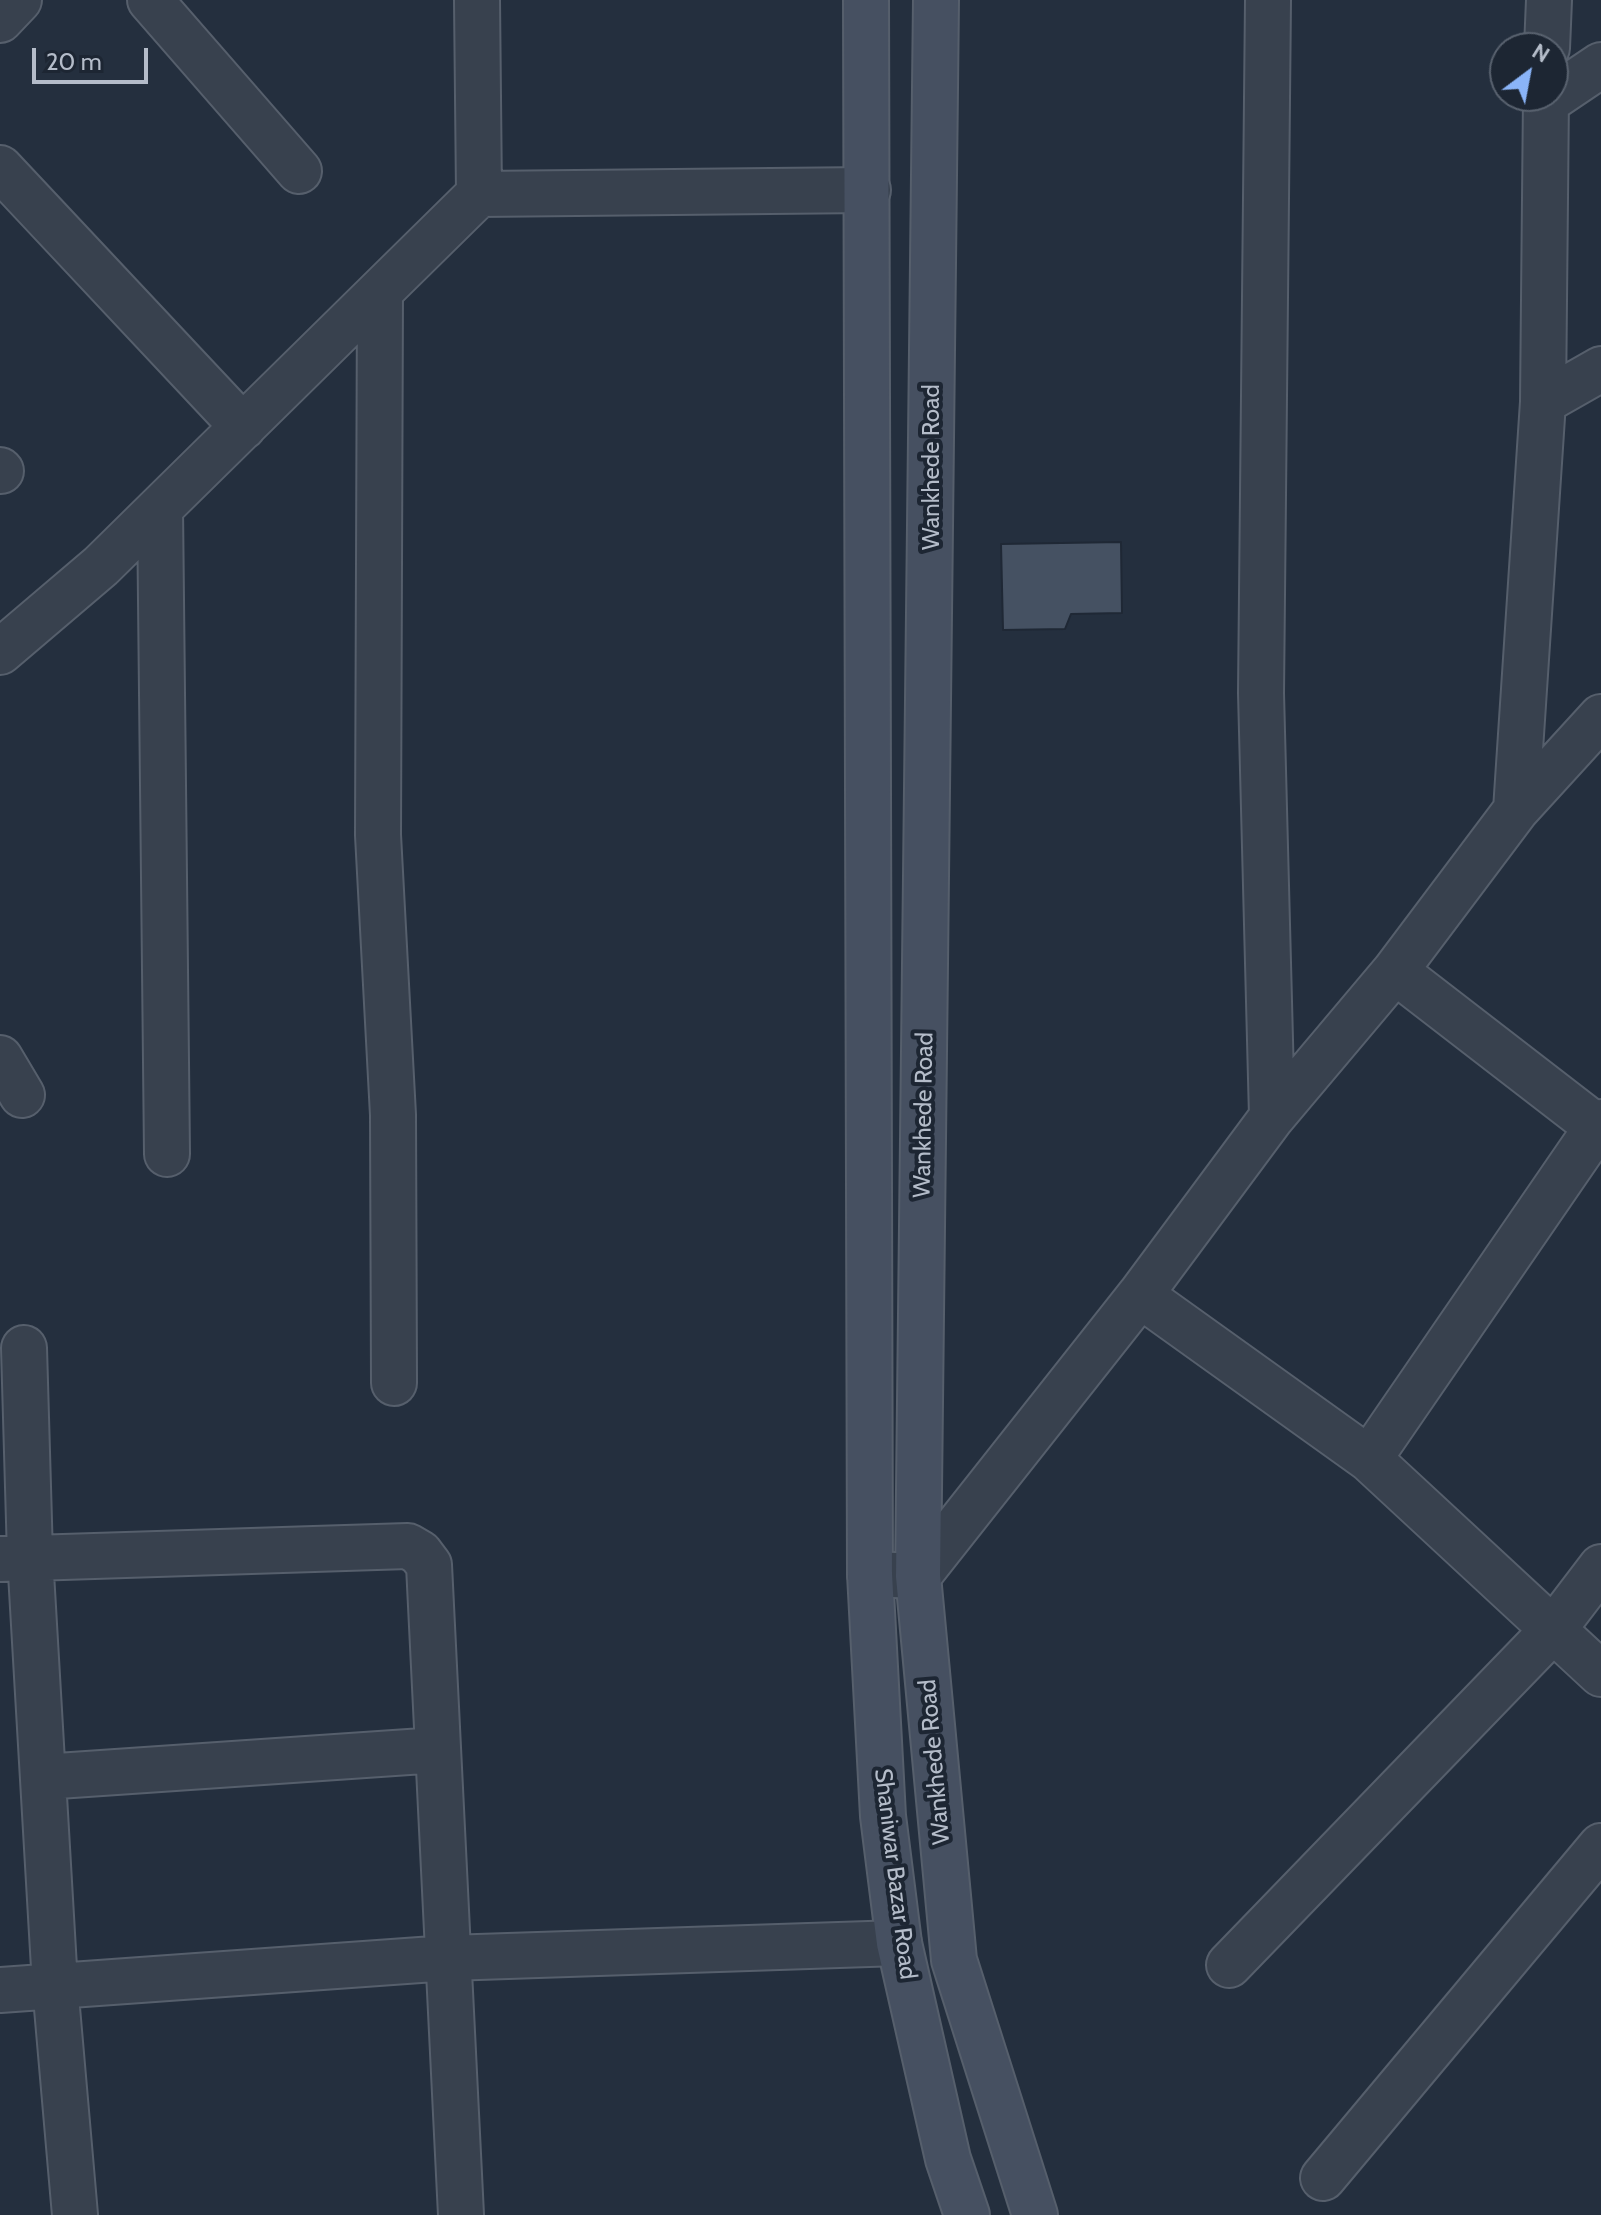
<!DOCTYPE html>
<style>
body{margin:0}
#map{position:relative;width:1601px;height:2215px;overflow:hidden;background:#242f3e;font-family:Cabin,sans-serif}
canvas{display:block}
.north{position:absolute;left:1489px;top:32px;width:80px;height:80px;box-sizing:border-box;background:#1d2633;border:2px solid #59626f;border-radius:50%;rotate:32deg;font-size:22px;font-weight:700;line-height:32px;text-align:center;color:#b4bcc9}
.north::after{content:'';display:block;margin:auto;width:28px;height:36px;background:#8ab4f8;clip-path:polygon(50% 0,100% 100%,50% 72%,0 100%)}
.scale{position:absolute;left:32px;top:48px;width:116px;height:36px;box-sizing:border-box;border:4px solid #b4bcc9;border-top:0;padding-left:10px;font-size:24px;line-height:28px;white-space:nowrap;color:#b4bcc9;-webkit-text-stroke:6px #1d2633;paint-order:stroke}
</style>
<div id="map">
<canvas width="1601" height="2215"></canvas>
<div class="north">N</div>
<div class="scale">20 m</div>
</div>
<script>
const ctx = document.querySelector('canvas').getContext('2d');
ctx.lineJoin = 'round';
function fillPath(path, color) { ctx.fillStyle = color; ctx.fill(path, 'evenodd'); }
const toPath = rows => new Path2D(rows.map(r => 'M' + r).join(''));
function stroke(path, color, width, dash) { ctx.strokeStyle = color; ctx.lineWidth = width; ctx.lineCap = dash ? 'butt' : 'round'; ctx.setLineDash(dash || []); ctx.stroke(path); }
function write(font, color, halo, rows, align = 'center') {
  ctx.font = font + ' Cabin,sans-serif'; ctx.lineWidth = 8; ctx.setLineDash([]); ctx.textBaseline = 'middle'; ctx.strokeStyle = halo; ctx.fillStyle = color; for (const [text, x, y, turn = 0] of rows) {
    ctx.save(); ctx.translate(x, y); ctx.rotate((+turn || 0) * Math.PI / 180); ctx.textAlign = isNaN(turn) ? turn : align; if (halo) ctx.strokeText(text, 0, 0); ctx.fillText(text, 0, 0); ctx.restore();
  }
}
const building = toPath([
 [1121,542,1122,613,1071,614,1065,629,1003,630,1001,544,1121,542]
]);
const minor = toPath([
 [150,0,299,171],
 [477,0,479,194],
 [1268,0,1261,693,1272,1117,1395,971,1597,1127,1601,1122],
 [0,20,19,0],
 [1547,48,1549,0],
 [1546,102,1601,65],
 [0,168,243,427],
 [380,292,378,835,393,1115,394,1383],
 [1543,402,1601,369],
 [0,470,1,471],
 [160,508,167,1154],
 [0,652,101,566,479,194,868,190],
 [1516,810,1601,717],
 [1395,971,1516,810,1543,402,1546,96],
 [0,1058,22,1095],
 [1272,1117,1140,1295,1369,1459,1597,1127,1601,1130],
 [24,1348,30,1556,55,1985,75,2215],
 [1369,1459,1601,1674],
 [0,1559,408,1546,420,1553,429,1565,461,2215],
 [870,1574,918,1576,1140,1295],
 [43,1777,438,1750],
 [1229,1965,1553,1630,1601,1567],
 [0,1990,448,1958,899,1943],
 [1323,2178,1601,1846]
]);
const secondary = toPath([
 [866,0,870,1574,883,1816,899,1943,948,2159,967,2215],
 [936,0,918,1576,954,1960,1035,2215]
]);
const streetNames = [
 ["Wankhede Road",932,467,-90],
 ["Wankhede Road",924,1115,-89],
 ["Wankhede Road",935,1762,-95],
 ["Shaniwar Bazar Road",895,1874,83]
];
fillPath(building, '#455162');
stroke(building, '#1f2835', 2);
stroke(minor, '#565f6c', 48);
stroke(secondary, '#565f6c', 48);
stroke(minor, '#38414e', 44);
stroke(secondary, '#465061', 44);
write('24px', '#b4bcc9', '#1d2633', streetNames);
</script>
